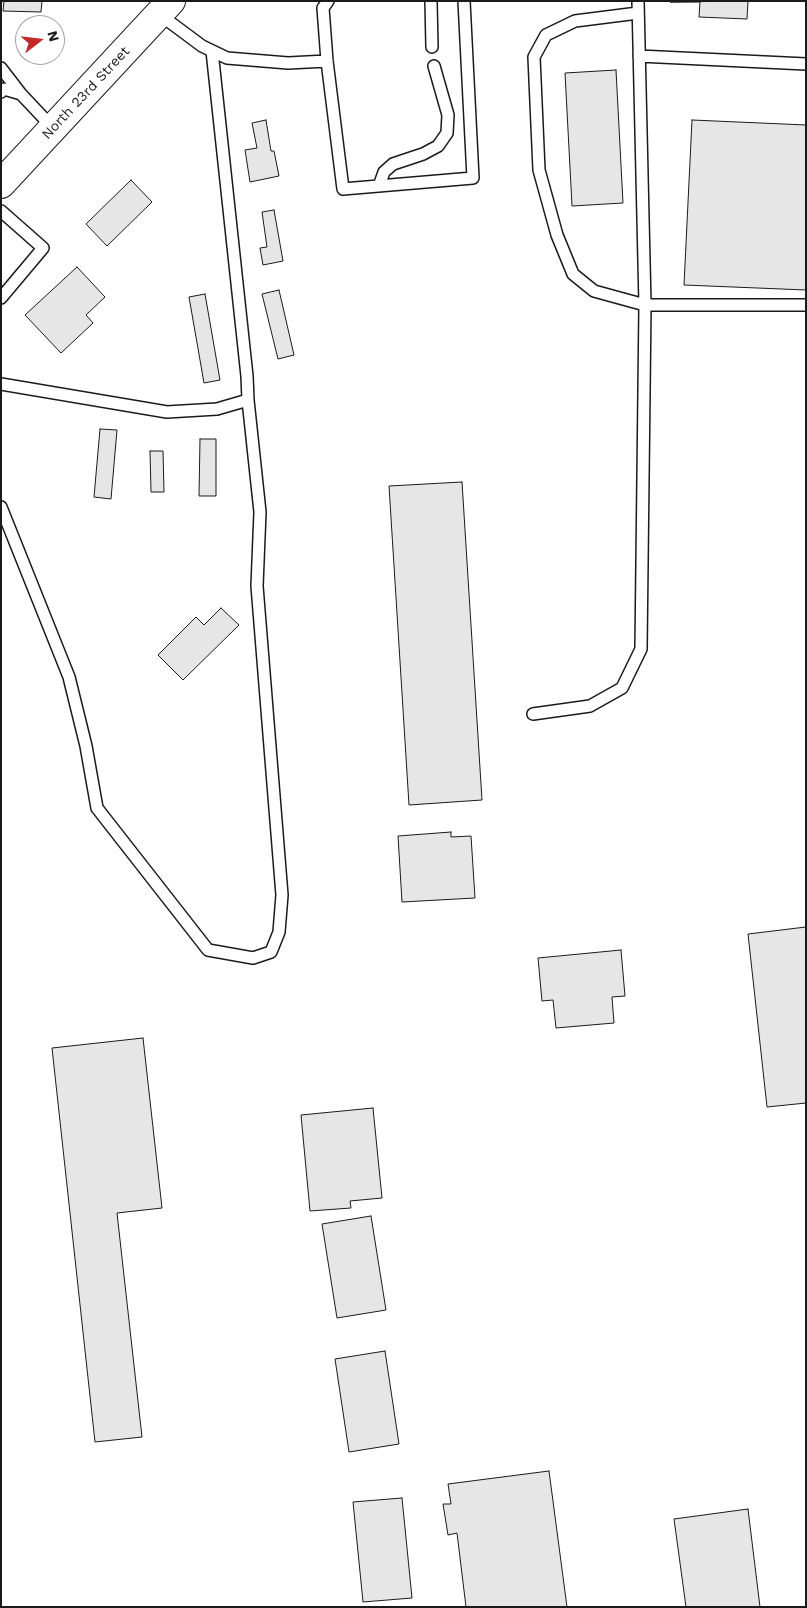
<!DOCTYPE html>
<style>
body{margin:0}
#map{position:relative;width:807px;height:1608px;overflow:hidden;background:#fff;font-family:"Work Sans",sans-serif}
canvas{display:block}
.frame{position:absolute;inset:0;border:2px solid #1a1a1a;pointer-events:none}
.north{position:absolute;left:15px;top:15px;width:50px;height:50px;box-sizing:border-box;background:#fff;border:1px solid #a3a3a3;border-radius:50%;rotate:74deg;font-size:14px;font-weight:700;line-height:20px;text-align:center;color:#1a1a1a}
.north::after{content:'';display:block;margin:auto;width:18px;height:22px;background:#c62828;clip-path:polygon(50% 0,100% 100%,50% 72%,0 100%)}
</style>
<div id="map">
<canvas width="807" height="1608"></canvas>
<div class="frame"></div>
<div class="north">N</div>
</div>
<script>
const ctx = document.querySelector('canvas').getContext('2d');
ctx.lineJoin = 'round';
function fillPath(path, color) { ctx.fillStyle = color; ctx.fill(path, 'evenodd'); }
const toPath = rows => new Path2D(rows.map(r => 'M' + r).join(''));
function stroke(path, color, width, dash) { ctx.strokeStyle = color; ctx.lineWidth = width; ctx.lineCap = dash ? 'butt' : 'round'; ctx.setLineDash(dash || []); ctx.stroke(path); }
function write(font, color, halo, rows, align = 'center') {
  ctx.font = font + ' "Work Sans",sans-serif'; ctx.lineWidth = 4; ctx.setLineDash([]); ctx.textBaseline = 'middle'; ctx.strokeStyle = halo; ctx.fillStyle = color; for (const [text, x, y, turn = 0] of rows) {
    ctx.save(); ctx.translate(x, y); ctx.rotate((+turn || 0) * Math.PI / 180); ctx.textAlign = isNaN(turn) ? turn : align; if (halo) ctx.strokeText(text, 0, 0); ctx.fillText(text, 0, 0); ctx.restore();
  }
}
const building = toPath([
 [4,1,42,1,41,12,3,11,4,1],
 [748,1,747,19,699,17,700,2,670,2,748,1],
 [616,70,623,203,572,206,565,73,616,70],
 [266,120,271,151,274,151,279,176,250,182,245,150,257,148,252,123,266,120],
 [692,120,806,125,806,290,684,285,692,120],
 [131,180,152,202,107,246,86,224,131,180],
 [274,210,283,261,263,265,260,248,267,247,262,212,274,210],
 [77,267,105,297,86,315,93,323,61,353,25,315,77,267],
 [279,290,294,355,278,359,262,294,279,290],
 [205,294,220,380,204,383,189,297,205,294],
 [100,429,117,430,111,499,94,497,100,429],
 [200,439,216,439,216,496,199,496,200,439],
 [150,451,163,451,164,492,151,492,150,451],
 [462,482,482,800,409,805,389,486,462,482],
 [221,608,239,625,183,680,158,655,196,617,204,625,221,608],
 [451,832,451,837,471,836,475,898,402,902,398,836,451,832],
 [806,927,806,1103,767,1107,748,934,806,927],
 [621,950,625,996,612,997,614,1023,556,1028,553,1000,542,1001,538,958,621,950],
 [143,1038,162,1208,117,1213,142,1437,95,1442,52,1048,143,1038],
 [373,1108,382,1198,350,1201,351,1208,310,1211,301,1115,373,1108],
 [371,1216,386,1310,337,1318,322,1224,371,1216],
 [385,1351,399,1444,349,1452,335,1359,385,1351],
 [549,1471,567,1607,466,1607,457,1533,448,1535,443,1504,451,1504,448,1484,549,1471],
 [402,1498,412,1598,363,1602,353,1502,402,1498],
 [748,1509,760,1607,686,1607,674,1519,748,1509]
]);
const service = toPath([
 [328,1,323,8,327,61,343,189,473,178,464,1],
 [431,1,432,47],
 [638,13,575,21,546,35,534,57,539,170,557,235,573,274,594,291,645,305,806,305],
 [159,14,202,46,227,58,288,63,327,61],
 [639,56,806,64],
 [1,68,21,94],
 [1,92,4,89,21,94,53,128],
 [379,186,384,172,393,164,423,154,438,146,447,133,448,115,434,66],
 [1,211,43,248,1,298],
 [1,384,167,412,217,409,248,400,247,376,212,51],
 [1,507,69,677,86,746,97,808,208,950,253,958,271,952,279,932,282,895,257,586,260,512,248,400],
 [533,714,590,706,622,688,641,649,645,305,638,1]
]);
const secondary = toPath([
 [1,184,171,1]
]);
const streetNames = [
 ["North 23rd Street",86,93,-47]
];
fillPath(building, '#e6e6e6');
stroke(building, '#1a1a1a', 1);
stroke(service, '#1a1a1a', 14);
stroke(secondary, '#1a1a1a', 30);
stroke(service, '#fff', 11);
stroke(secondary, '#fff', 28);
write('14px', '#1a1a1a', '#fff', streetNames);
</script>
